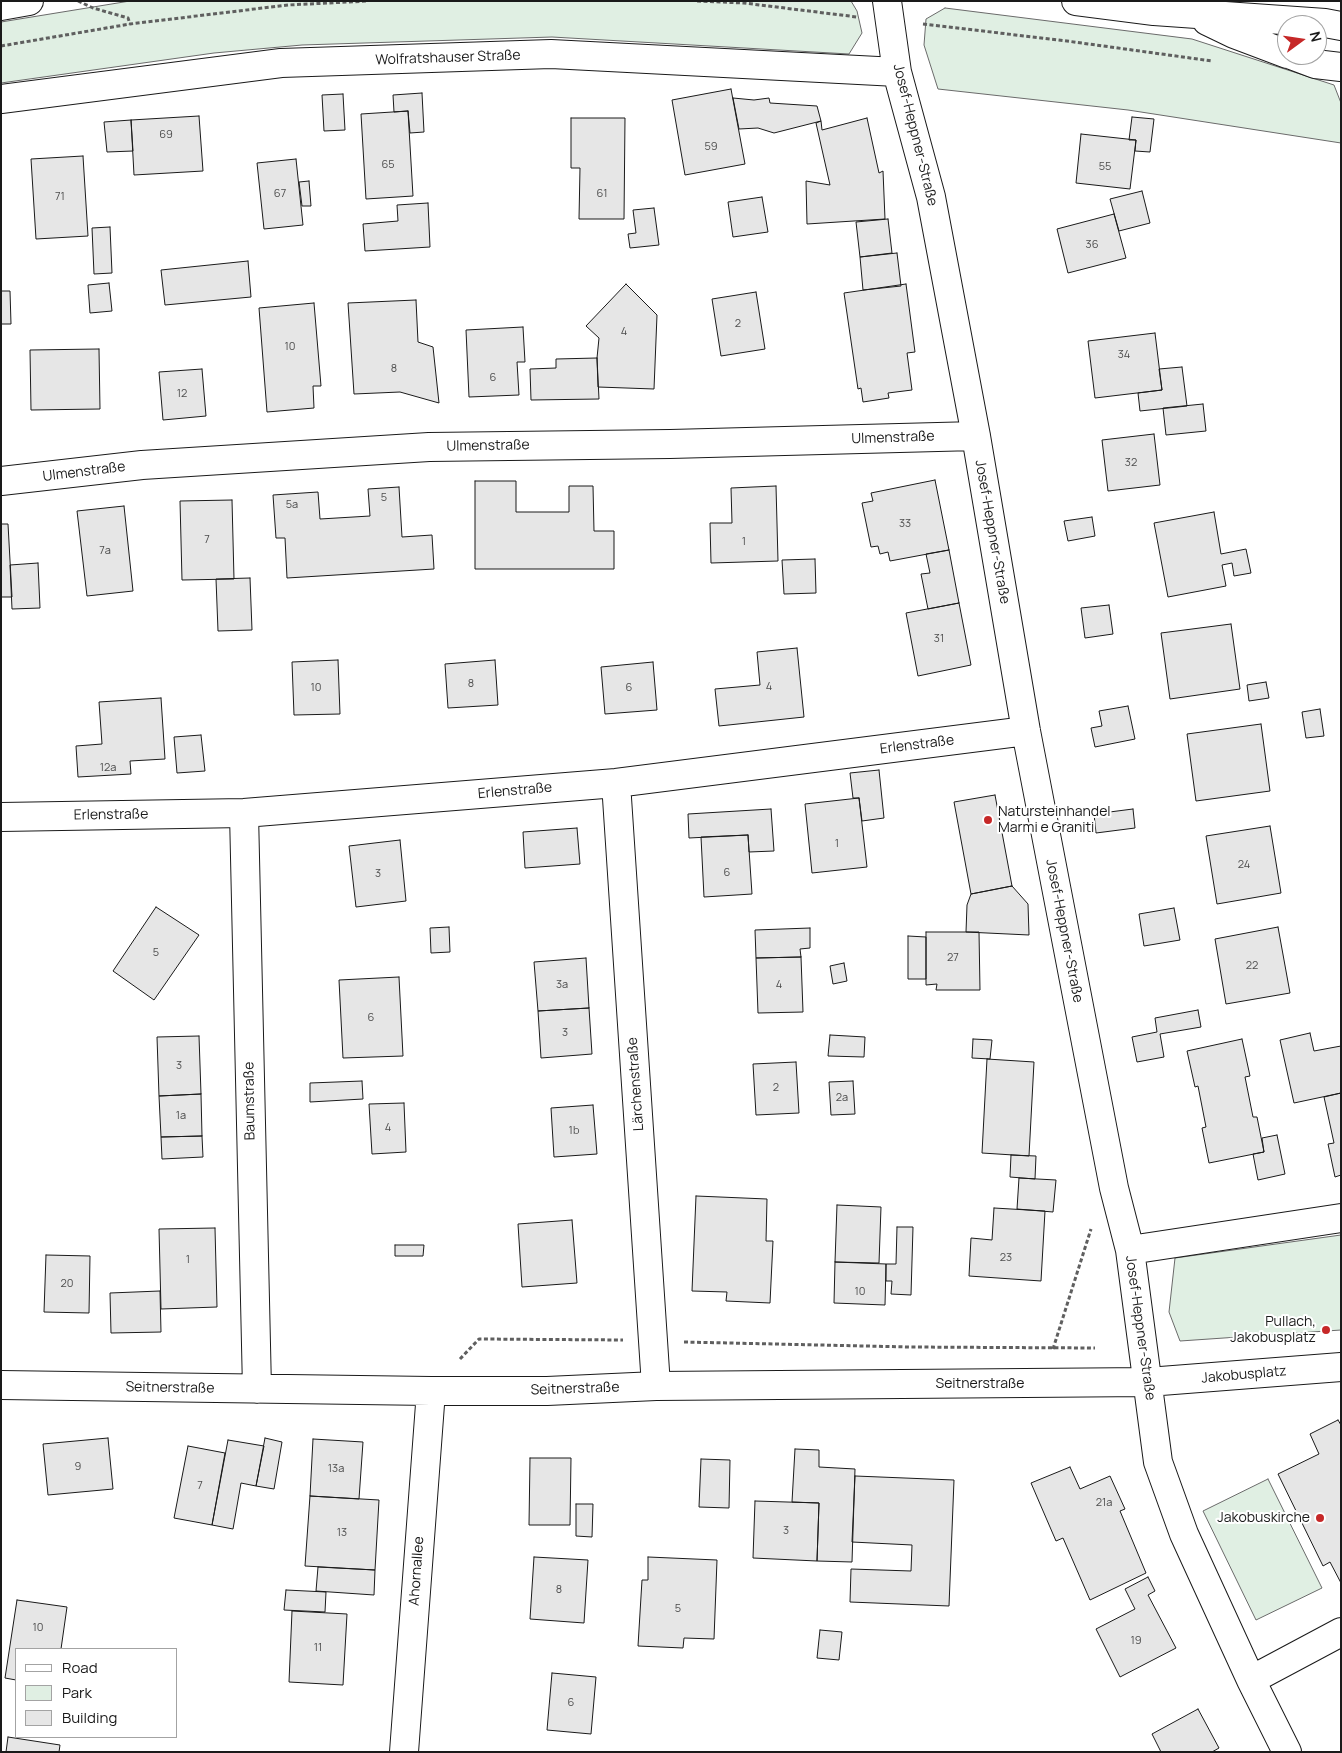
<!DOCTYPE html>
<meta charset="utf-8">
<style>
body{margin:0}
#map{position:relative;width:1342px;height:1753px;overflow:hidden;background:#fff;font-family:Manrope,sans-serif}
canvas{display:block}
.frame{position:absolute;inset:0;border:2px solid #1a1a1a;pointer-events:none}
.legend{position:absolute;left:15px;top:1648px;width:162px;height:90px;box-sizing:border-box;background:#fff;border:1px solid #a3a3a3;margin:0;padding:6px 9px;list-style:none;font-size:15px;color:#1a1a1a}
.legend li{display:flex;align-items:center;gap:10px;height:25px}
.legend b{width:25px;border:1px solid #a3a3a3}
.north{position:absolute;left:1277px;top:15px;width:50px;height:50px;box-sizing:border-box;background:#fff;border:1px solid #a3a3a3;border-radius:50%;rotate:76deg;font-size:14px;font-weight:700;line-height:20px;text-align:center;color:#1a1a1a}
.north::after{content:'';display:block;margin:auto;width:18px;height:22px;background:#c62828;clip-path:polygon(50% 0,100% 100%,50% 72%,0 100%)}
</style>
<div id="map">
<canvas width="1342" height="1753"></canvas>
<div class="frame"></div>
<ul class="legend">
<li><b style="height:6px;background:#fff"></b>Road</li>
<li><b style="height:14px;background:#e0efe3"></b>Park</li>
<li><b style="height:14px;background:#e6e6e6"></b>Building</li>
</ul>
<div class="north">N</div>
</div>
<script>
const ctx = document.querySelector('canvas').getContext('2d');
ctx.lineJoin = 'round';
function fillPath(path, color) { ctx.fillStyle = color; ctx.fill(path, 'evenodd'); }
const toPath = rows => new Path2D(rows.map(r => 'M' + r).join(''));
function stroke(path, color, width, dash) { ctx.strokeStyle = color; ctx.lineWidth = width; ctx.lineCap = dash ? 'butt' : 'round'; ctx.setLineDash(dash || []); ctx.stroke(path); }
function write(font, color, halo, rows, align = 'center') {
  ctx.font = font + ' Manrope,sans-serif'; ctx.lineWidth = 4; ctx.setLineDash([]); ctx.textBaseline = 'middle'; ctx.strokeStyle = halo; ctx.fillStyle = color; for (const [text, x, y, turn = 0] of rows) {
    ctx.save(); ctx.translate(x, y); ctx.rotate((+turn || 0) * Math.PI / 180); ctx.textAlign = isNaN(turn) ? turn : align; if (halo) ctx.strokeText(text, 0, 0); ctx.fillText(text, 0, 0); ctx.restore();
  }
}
const green = toPath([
 [130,1,851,1,857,11,862,33,849,54,552,37,302,45,214,53,1,83,1,22,130,1],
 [945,8,1192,39,1334,85,1341,103,1341,143,1128,110,938,89,924,45,926,19,945,8],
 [1341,1235,1341,1330,1180,1341,1169,1312,1175,1258,1341,1235],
 [1268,1479,1322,1588,1256,1620,1203,1511,1268,1479]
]);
const building = toPath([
 [731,89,745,164,685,175,672,100,731,89],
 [422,93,424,132,410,133,408,111,394,112,393,95,422,93],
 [343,94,345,130,324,131,322,95,343,94],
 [733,98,754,100,769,98,770,103,817,106,821,121,774,133,758,128,739,129,733,98],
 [408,111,413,196,366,199,361,114,408,111],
 [199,116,203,171,134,175,131,120,199,116],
 [1132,117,1154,119,1150,152,1135,151,1136,140,1129,140,1132,117],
 [571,118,625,118,624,219,579,219,580,168,571,168,571,118],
 [867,118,879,173,883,171,885,219,807,224,806,181,830,185,816,123,821,121,822,130,867,118],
 [131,120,133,151,107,152,104,122,131,120],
 [1081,134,1136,140,1130,189,1076,183,1081,134],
 [83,156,88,236,36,239,31,159,83,156],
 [296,159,303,225,264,229,257,163,296,159],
 [309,181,311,206,302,206,299,182,309,181],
 [1142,191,1150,223,1119,231,1110,199,1142,191],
 [762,197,768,232,733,237,728,202,762,197],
 [428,203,430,247,365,251,363,224,398,221,397,205,428,203],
 [654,208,659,245,630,248,628,234,636,233,633,210,654,208],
 [1114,214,1126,258,1068,273,1057,229,1114,214],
 [888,219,892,253,860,257,856,222,888,219],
 [110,227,112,273,94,274,92,228,110,227],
 [897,253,901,286,863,290,860,257,897,253],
 [248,261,251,297,165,305,161,270,248,261],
 [109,283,112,311,90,313,88,285,109,283],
 [626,284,657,315,654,389,598,387,597,358,599,338,586,326,626,284],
 [906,284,915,352,907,353,912,390,888,393,889,398,863,402,861,388,858,389,844,293,906,284],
 [1,291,10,291,11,324,1,324,1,291],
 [756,292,765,349,721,356,712,299,756,292],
 [416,300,418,342,433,347,439,403,400,392,354,394,348,303,416,300],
 [314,303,321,386,313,386,314,408,267,412,259,308,314,303],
 [523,327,525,362,517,362,519,395,469,397,466,330,523,327],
 [1155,333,1162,390,1095,398,1088,341,1155,333],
 [99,349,100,409,31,410,30,350,99,349],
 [597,358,599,399,531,400,530,369,556,368,556,359,597,358],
 [1182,367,1187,406,1140,411,1138,393,1162,390,1159,369,1182,367],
 [202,369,206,416,163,420,159,372,202,369],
 [1203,404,1206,431,1166,435,1163,408,1203,404],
 [1154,434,1160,485,1108,491,1102,440,1154,434],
 [935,480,949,550,890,561,888,552,880,554,878,546,871,547,862,503,873,501,871,493,935,480],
 [475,481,516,481,516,512,569,512,569,486,593,486,594,531,614,531,614,569,475,569,475,481],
 [776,486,778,561,711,563,710,523,732,523,731,488,776,486],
 [399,487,402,537,432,535,434,569,287,578,285,538,276,538,273,495,318,492,320,519,370,516,368,489,399,487],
 [232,500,234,579,182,580,180,501,232,500],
 [124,506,133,591,87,596,77,511,124,506],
 [1214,512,1221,554,1246,549,1251,573,1234,576,1232,563,1222,565,1226,586,1168,597,1154,523,1214,512],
 [1092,517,1095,536,1068,541,1064,521,1092,517],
 [1,524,8,524,12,597,1,597,1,524],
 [949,550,959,603,928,609,921,574,930,573,926,554,949,550],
 [815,559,816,593,784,594,782,560,815,559],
 [38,563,40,608,12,609,10,565,38,563],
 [250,578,252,630,218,631,216,579,250,578],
 [959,603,971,665,918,676,906,613,959,603],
 [1109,605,1113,634,1085,638,1081,608,1109,605],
 [1231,624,1240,689,1170,699,1161,633,1231,624],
 [797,648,804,717,719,726,715,689,760,685,757,652,797,648],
 [338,660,340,714,294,715,292,662,338,660],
 [495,660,498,705,448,708,445,664,495,660],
 [653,662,657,710,605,714,601,667,653,662],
 [1266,682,1269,698,1249,701,1247,685,1266,682],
 [161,698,165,759,130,761,131,774,78,777,76,746,102,744,99,702,161,698],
 [1128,706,1135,739,1095,747,1091,728,1102,726,1099,711,1128,706],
 [1320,709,1324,736,1306,738,1302,712,1320,709],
 [1261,724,1270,791,1196,801,1187,734,1261,724],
 [201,735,205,771,177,773,174,737,201,735],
 [879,770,884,818,862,821,859,798,853,798,850,773,879,770],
 [995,795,1012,886,971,894,954,802,995,795],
 [859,798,867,867,812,873,805,804,859,798],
 [771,809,774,851,749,852,748,835,689,838,688,814,771,809],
 [1133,809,1135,828,1096,833,1094,814,1133,809],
 [1270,826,1281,893,1217,904,1206,836,1270,826],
 [577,828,580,864,525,868,523,832,577,828],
 [748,835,752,894,704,897,701,837,748,835],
 [400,840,406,901,356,907,349,846,400,840],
 [1012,886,1028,904,1029,935,966,932,967,905,971,894,1012,886],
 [156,907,199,935,154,1000,113,971,156,907],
 [1174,908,1180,940,1144,946,1139,914,1174,908],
 [449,927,450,952,431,953,430,928,449,927],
 [1278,927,1290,993,1226,1004,1215,939,1278,927],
 [810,928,810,948,800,949,801,957,756,958,755,930,810,928],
 [926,932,979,932,980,990,936,990,937,984,926,985,926,932],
 [908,936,926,937,926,979,908,979,908,936],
 [801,957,803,1012,758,1013,756,958,801,957],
 [586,958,589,1008,538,1011,534,962,586,958],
 [844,963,847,981,833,984,830,966,844,963],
 [399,977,403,1056,343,1058,339,980,399,977],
 [589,1008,592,1054,541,1058,538,1011,589,1008],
 [1198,1010,1201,1027,1160,1034,1164,1057,1137,1062,1132,1037,1157,1032,1155,1018,1198,1010],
 [1310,1033,1314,1051,1341,1046,1341,1093,1294,1103,1280,1040,1310,1033],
 [830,1035,865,1037,864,1057,828,1056,830,1035],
 [199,1036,201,1094,159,1096,157,1037,199,1036],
 [973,1039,992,1040,990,1059,972,1058,973,1039],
 [1242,1039,1250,1076,1245,1077,1253,1117,1257,1117,1264,1152,1209,1163,1202,1128,1206,1127,1198,1086,1195,1087,1187,1051,1242,1039],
 [987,1059,1034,1062,1029,1156,982,1153,987,1059],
 [796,1062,799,1113,756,1115,753,1064,796,1062],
 [362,1081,363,1099,310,1102,310,1083,362,1081],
 [853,1081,855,1114,831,1115,829,1082,853,1081],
 [1341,1093,1341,1175,1335,1177,1328,1144,1334,1143,1324,1097,1341,1093],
 [201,1094,202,1136,161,1137,159,1096,201,1094],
 [404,1103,406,1152,372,1154,369,1104,404,1103],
 [593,1105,597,1154,554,1157,551,1108,593,1105],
 [1277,1135,1285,1174,1258,1180,1253,1154,1264,1152,1262,1138,1277,1135],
 [202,1136,203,1157,162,1159,161,1137,202,1136],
 [1011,1155,1036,1156,1035,1179,1010,1177,1011,1155],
 [1019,1178,1056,1180,1053,1212,1017,1209,1019,1178],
 [696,1196,767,1199,766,1241,773,1241,770,1303,726,1301,727,1292,692,1291,696,1196],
 [837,1205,881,1207,879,1263,835,1262,837,1205],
 [994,1208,1045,1211,1041,1281,969,1276,971,1238,992,1240,994,1208],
 [572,1220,577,1283,522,1287,518,1224,572,1220],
 [897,1227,913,1227,911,1295,891,1294,892,1281,886,1281,886,1264,896,1264,897,1227],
 [215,1228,217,1307,161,1309,159,1229,215,1228],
 [395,1245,424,1245,423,1256,395,1256,395,1245],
 [46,1255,90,1256,89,1313,44,1312,46,1255],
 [835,1262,886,1264,885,1305,834,1303,835,1262],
 [160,1291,161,1332,111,1333,110,1293,160,1291],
 [1338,1420,1341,1425,1341,1583,1330,1562,1323,1566,1278,1474,1319,1454,1310,1434,1338,1420],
 [108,1438,113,1489,48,1495,43,1444,108,1438],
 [265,1438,282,1442,274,1489,256,1486,265,1438],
 [313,1439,363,1442,359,1499,310,1496,313,1439],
 [228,1440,264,1446,256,1486,241,1483,233,1529,212,1525,228,1440],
 [188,1446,225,1453,212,1525,174,1518,188,1446],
 [795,1449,819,1450,819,1467,855,1469,852,1562,817,1561,819,1503,792,1502,795,1449],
 [530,1458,571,1458,570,1525,529,1525,530,1458],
 [701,1459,730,1460,729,1508,699,1507,701,1459],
 [1070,1467,1080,1489,1110,1476,1125,1509,1120,1511,1146,1573,1090,1600,1063,1538,1056,1541,1031,1483,1070,1467],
 [855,1476,954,1480,949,1606,850,1602,851,1569,911,1571,912,1545,852,1542,855,1476],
 [310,1496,379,1500,375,1570,305,1566,310,1496],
 [755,1501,819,1503,817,1561,753,1558,755,1501],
 [576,1504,593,1504,592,1537,576,1536,576,1504],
 [534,1557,588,1560,584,1623,530,1619,534,1557],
 [648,1557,717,1560,714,1639,684,1638,683,1648,638,1646,642,1580,648,1580,648,1557],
 [318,1567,375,1570,374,1595,316,1591,318,1567],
 [1148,1577,1155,1591,1148,1595,1176,1648,1120,1677,1096,1629,1135,1609,1125,1589,1148,1577],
 [286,1590,326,1592,325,1612,284,1610,286,1590],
 [17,1600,67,1607,61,1649,16,1649,16,1680,5,1678,17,1600],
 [292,1611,347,1614,343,1685,289,1682,292,1611],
 [820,1630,842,1632,839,1660,817,1658,820,1630],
 [552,1673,596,1677,591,1734,547,1730,552,1673],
 [1198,1709,1219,1748,1212,1752,1161,1752,1152,1734,1198,1709],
 [8,1737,60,1745,59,1752,6,1752,8,1737]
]);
const path = toPath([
 [78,1,93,8,128,18,130,24],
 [697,1,744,3,857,17],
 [923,24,1067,41,1212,61],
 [1,46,130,24,288,5,368,1],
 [684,1342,910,1347,1095,1348],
 [1053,1349,1091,1229],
 [460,1359,479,1339,623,1340]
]);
const minor = toPath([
 [887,1,897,72,931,197,976,436,1026,731,1114,1188,1130,1250,1158,1462,1184,1534,1251,1680,1287,1752],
 [1076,1,1154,11,1325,23,1341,26],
 [1,6,29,1],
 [1207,21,1234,34,1287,54],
 [1291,55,1315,64,1341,67],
 [1,99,281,63,551,54,897,72],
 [1,481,142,465,429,447,670,444,976,436],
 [616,783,656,1386],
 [244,813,257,1389],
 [1,817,244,813,616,783,1026,731],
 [1130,1250,1341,1218],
 [1,1385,431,1391,547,1391,656,1386,1148,1382,1341,1367],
 [1251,1680,1341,1632],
 [404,1752,431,1391]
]);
const markers = [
 [988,820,5,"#c62828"],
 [1326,1330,5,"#c62828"],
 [1320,1518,5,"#c62828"]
];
const numberNames = [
 ["69",166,135],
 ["59",711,147],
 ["65",388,165],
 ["55",1105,167],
 ["67",280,194],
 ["61",602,194],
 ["71",60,197],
 ["36",1092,245],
 ["2",738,324],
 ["4",624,332],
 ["10",290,347],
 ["34",1124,355],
 ["8",394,369],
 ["6",493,378],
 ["12",182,394],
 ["32",1131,463],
 ["5",384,498],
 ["5a",292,505],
 ["33",905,524],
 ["7",207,540],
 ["1",744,542],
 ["7a",105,551],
 ["31",939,639],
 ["8",471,684],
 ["4",769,687],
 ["10",316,688],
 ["6",629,688],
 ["12a",108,768],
 ["1",837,844],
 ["24",1244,865],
 ["6",727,873],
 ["3",378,874],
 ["5",156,953],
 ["27",953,958],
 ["22",1252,966],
 ["3a",562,985],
 ["4",779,985],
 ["6",371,1018],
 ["3",565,1033],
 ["3",179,1066],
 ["2",776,1088],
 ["2a",842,1098],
 ["1a",181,1116],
 ["4",388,1128],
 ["1b",574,1131],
 ["23",1006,1258],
 ["1",188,1260],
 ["20",67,1284],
 ["10",860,1292],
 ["9",78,1467],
 ["13a",336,1469],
 ["7",200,1486],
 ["21a",1104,1503],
 ["3",786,1531],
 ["13",342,1533],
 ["8",559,1590],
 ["5",678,1609],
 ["10",38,1628],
 ["19",1136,1641],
 ["11",318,1648],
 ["6",571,1703]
];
const streetNames = [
 ["Wolfratshauser Straße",448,58,-2],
 ["Josef-Heppner-Straße",915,135,76],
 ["Ulmenstraße",893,438,-2],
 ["Ulmenstraße",488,446,-1],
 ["Ulmenstraße",84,472,-7],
 ["Josef-Heppner-Straße",992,532,80],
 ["Erlenstraße",917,745,-7],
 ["Erlenstraße",515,791,-5],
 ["Erlenstraße",111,815,-1],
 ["Josef-Heppner-Straße",1064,931,79],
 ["Lärchenstraße",636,1084,-94],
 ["Baumstraße",250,1101,-91],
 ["Josef-Heppner-Straße",1140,1328,82],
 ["Jakobusplatz",1244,1375,-5],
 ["Seitnerstraße",980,1384],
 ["Seitnerstraße",170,1388,1],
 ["Seitnerstraße",575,1389,-2],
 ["Ahornallee",417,1571,-86]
];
const poiNames = [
 ["Natursteinhandel",998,812,"left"],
 ["Marmi e Graniti",998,828,"left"],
 ["Pullach,",1316,1322],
 ["Jakobusplatz",1316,1338],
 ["Jakobuskirche",1310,1518]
];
fillPath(green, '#e0efe3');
stroke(green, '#6a6a6a', 1);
fillPath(building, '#e6e6e6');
stroke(building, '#1a1a1a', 1);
stroke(minor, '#1a1a1a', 30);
stroke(path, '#5f5f5f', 3, [4, 2.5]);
stroke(minor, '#fff', 28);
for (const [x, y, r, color] of markers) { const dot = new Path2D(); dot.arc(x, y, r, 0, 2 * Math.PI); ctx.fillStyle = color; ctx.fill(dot); stroke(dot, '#fff', 2); }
write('11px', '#4d4d4d', null, numberNames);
write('14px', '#1a1a1a', '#fff', streetNames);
write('14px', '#1a1a1a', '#fff', poiNames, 'right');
</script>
